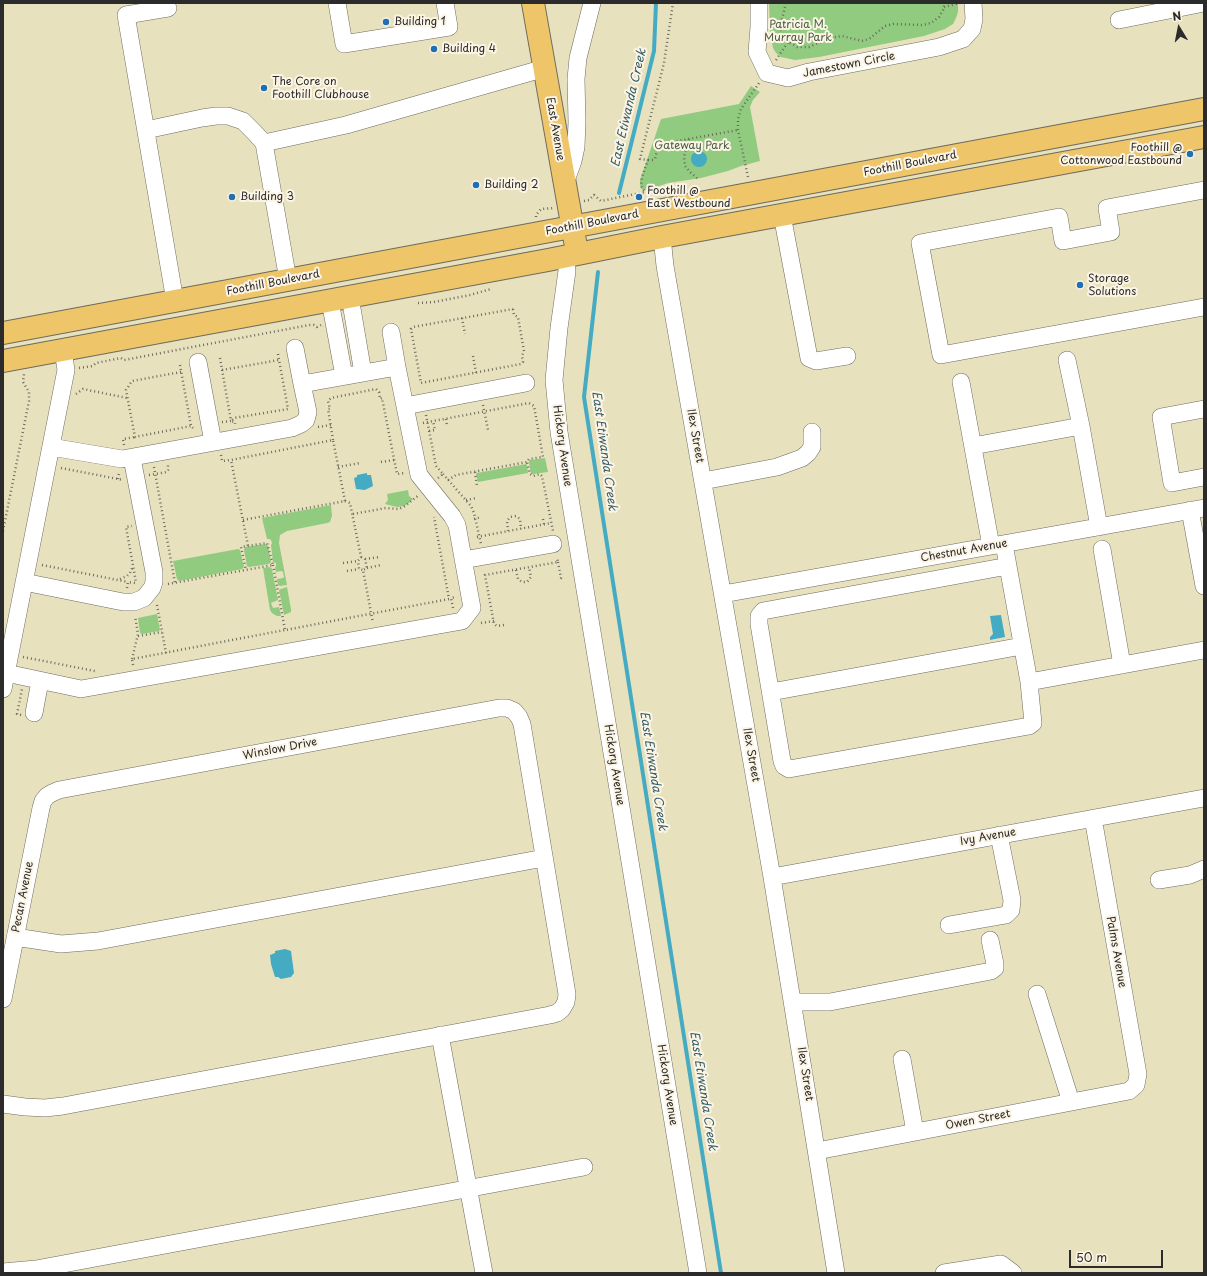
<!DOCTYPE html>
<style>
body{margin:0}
#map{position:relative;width:1207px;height:1276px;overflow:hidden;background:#e8e1be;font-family:"Playpen Sans",sans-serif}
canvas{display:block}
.frame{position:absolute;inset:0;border:4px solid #2b2b2b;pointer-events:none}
.north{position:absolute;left:1159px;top:8px;width:40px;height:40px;-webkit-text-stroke:3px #fcf5e5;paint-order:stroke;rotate:350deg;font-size:11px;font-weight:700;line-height:16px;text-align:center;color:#2b2b2b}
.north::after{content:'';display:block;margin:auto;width:14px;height:18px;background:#2b2b2b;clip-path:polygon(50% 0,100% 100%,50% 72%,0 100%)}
.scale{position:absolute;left:1069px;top:1250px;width:94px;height:18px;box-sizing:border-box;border:2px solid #2b2b2b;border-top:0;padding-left:5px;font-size:12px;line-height:14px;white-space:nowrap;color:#2b2b2b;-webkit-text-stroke:3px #fcf5e5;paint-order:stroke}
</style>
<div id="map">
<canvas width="1207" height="1276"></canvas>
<div class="frame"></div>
<div class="north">N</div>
<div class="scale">50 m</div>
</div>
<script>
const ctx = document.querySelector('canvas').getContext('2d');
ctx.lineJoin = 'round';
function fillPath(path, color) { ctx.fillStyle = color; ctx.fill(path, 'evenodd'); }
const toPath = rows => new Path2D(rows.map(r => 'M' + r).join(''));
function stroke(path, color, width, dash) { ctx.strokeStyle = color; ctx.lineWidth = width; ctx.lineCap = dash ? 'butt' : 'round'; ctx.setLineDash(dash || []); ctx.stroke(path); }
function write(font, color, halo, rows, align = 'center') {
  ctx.font = font + ' "Playpen Sans",sans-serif'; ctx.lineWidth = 4; ctx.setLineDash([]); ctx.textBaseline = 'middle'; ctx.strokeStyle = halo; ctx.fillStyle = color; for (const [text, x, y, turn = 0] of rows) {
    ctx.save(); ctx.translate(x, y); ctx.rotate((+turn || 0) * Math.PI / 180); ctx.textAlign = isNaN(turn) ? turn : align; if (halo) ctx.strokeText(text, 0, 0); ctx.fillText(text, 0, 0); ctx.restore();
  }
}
const green = toPath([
 [769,3,958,3,958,12,956,18,953,24,945,29,924,36,819,57,795,60,781,57,776,53,773,48,770,33],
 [751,86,760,92,753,100,750,107,760,161,741,166,728,171,701,178,668,183,654,188,642,190,640,185,640,180,661,119,739,104],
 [545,458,548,472,533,474,531,474,529,462,530,460],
 [526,464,527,465,528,473,478,482,476,474,477,473],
 [408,490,409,496,413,499,409,503,404,506,397,507,385,504,388,500,387,494],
 [331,505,332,516,330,522,327,523,287,531,280,535,279,543,287,585,280,586,278,585,277,579,283,578,284,577,283,572,281,571,276,572,275,568,276,566,276,563,273,562,271,545,272,543,271,540,269,539,267,539,262,518],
 [265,544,268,546,271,562,269,564,249,567,247,566,244,550,245,547],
 [238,549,240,550,244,567,242,569,179,581,177,579,173,561],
 [270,567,272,569,278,600,271,603,273,608,279,607,281,616,277,616,272,613,270,610,263,568],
 [287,587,291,609,291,612,284,615,279,590,281,589],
 [157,614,160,630,159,631,142,634,140,633,138,618]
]);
const water = toPath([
 '691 159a8 8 0 1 1 16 0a8 8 0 1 1-16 0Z',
 [367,473,367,475,371,475,373,486,365,490,356,489,354,478,357,477,357,475],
 [1001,615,1005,637,990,640,990,637,993,634,990,616],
 [285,949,291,951,294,973,291,977,281,979,278,977,275,977,271,964,270,955,275,953,275,951]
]);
const stream = toPath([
 [619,193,654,51,656,3],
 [598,272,584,397,721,1273]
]);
const path = toPath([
 [786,3,781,23,780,29,783,35,788,42,792,44,797,47,809,47,830,38,842,36,862,41,869,39,885,26,893,24,923,25,931,23,939,17,943,10,945,3],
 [944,7,960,3],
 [776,60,788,42],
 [689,139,684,157,685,166,690,172,699,180],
 [648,160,653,160,655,159,658,146,661,144,738,130],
 [748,177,738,130,738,119,741,109,759,83],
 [584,201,589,200,594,195,601,201,645,192,641,186,642,177,648,160,640,159,664,63,673,3],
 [536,217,536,215,541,209,554,208],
 [418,303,434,302,470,295,491,289],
 [513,309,514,315,518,317,524,351,522,356,523,362,521,364,421,383,411,329,413,327,513,309],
 [462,318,465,334],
 [278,354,279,360],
 [473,356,476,373],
 [220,358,231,421,222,422],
 [180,365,191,426,193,428],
 [79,368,93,366,96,363,121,358,124,360,309,325,314,325,317,327,321,325],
 [222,370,279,360,288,409,234,418,231,421,235,422,235,424],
 [181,372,132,381,126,390,135,437,191,426],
 [76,394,83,389,127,398],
 [483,405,488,430],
 [426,415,436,466,443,474,438,478],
 [446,419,447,426],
 [423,423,529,403,534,406,543,457,529,459,527,462,530,474,533,476,540,474,542,476,553,531],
 [318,427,331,425],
 [429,431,435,430,433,421],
 [333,440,328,409,330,409,328,401,331,398,376,389,379,392,380,399,382,398,397,474,405,473],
 [124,445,123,439,135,437],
 [221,455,222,461,231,460],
 [381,462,394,460],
 [154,467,175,583],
 [338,467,360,463],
 [61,468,123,480],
 [475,472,477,486],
 [443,474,471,506,474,513,481,544],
 [149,475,167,472,168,470,168,465],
 [118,479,119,473],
 [448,480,456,475,527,462],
 [466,500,477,498],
 [345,501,350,503,361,557,358,561,359,569,363,570],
 [353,514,386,508,399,509,405,506,419,495],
 [474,519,481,517],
 [543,519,544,524],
 [243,520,345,501,333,440,231,460,248,546],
 [3,531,29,401,29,392,23,382,24,374],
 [508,531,507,521,510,517,516,516,520,519,521,529],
 [477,537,551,523],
 [361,557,365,559,367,568,363,570,373,623],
 [365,559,380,557],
 [558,562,561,578,558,580],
 [343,563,358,561],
 [42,565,128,582],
 [273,565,285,630,449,599,434,517],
 [367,568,381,565],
 [516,570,518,579,522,582,527,582,531,577,529,567],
 [347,571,359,569],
 [120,579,127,576,130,573,133,566],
 [168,584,273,565,267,543,241,547,246,570],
 [127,588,128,582,135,583,136,582,126,527,132,526],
 [157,605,166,653],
 [453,608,451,598,456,597],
 [481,623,494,621],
 [504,625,497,626,494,624,485,575,558,562,557,557],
 [138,636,162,632],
 [23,657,95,671],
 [132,659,138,634,135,616],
 [133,665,132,659,285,630],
 [21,715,17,714,22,689]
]);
const minor = toPath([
 [337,3,344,44,449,27,445,3],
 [759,3,759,27,757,52,767,73,788,78,809,72,939,47,963,39,972,29,974,19,973,3],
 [168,8,126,15,175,301],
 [1119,20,1204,3],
 [146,130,202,118,216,116,228,116,243,121,254,132,264,143,288,280],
 [264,143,346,125,545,68],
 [565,183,573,161,576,147,577,122,576,79,578,58,592,3],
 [1204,190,1107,208,1111,232,1063,241,1059,217,920,243,941,355,1204,307],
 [782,215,809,358,816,361,847,356],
 [662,237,665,266,772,877,836,1273],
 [566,257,567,271,559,328,554,380,559,432,698,1273],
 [350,297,363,373],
 [330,301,344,376],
 [391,332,397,367],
 [295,348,302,384],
 [198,362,213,442],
 [961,382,991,546],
 [405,406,526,383],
 [1204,409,1161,417,1172,483,1204,477],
 [1081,426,1099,527],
 [973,446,1081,426,1067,360],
 [703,481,777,467,802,458,808,453,812,447,812,432],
 [1190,510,1204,586],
 [1004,544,1029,682,1033,723,1029,726,789,769,784,766,782,761,759,624,759,616,763,611,1008,566],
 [1102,549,1122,665],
 [463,560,553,544],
 [24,582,123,602,134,602,144,598,152,588,154,582,154,572,132,458],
 [723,594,1204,508],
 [6,673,81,689,462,621,472,608,457,525,452,516,419,475,397,367,302,384,308,412,306,420,301,424,292,428,122,459,51,447],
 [1029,682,1204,650],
 [3,689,66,370,63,350],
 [771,692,1022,646],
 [34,713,40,681],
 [772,877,1204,798],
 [1159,880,1190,875,1204,869],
 [949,925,1006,915,1011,910,1012,900,999,835],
 [15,937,61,944,98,941,544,858],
 [1037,994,1071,1102],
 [3,999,41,808,43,801,47,796,52,793,59,790,499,708,507,708,514,711,519,717,522,724,567,994,566,1002,562,1009,557,1013,550,1015,63,1106,45,1108,25,1107,3,1104],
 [793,1002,830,1002,991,971,995,968,995,964,990,940],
 [440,1035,484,1273],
 [902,1059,915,1132],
 [817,1151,1129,1091,1136,1085,1138,1074,1093,818],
 [3,1272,36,1269,584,1167],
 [944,1273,1001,1264,1013,1273]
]);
const major = toPath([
 [533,3,575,241],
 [3,333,1204,109],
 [3,361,548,260,662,237,1204,137]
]);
const markers = [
 [386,22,4,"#1f6fb2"],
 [434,49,4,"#1f6fb2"],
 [264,88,4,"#1f6fb2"],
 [1190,154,4,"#1f6fb2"],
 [476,185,4,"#1f6fb2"],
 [232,197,4,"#1f6fb2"],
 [639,197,4,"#1f6fb2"],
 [1080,285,4,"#1f6fb2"]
];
const poiNames = [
 ["Building 1",394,22],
 ["Building 4",442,49],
 ["The Core on",272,82],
 ["Foothill Clubhouse",272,95],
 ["Foothill @",1182,148,"right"],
 ["Cottonwood Eastbound",1182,161,"right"],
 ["Building 2",484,185],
 ["Foothill @",647,191],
 ["East Westbound",647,204],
 ["Building 3",240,197],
 ["Storage",1088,279],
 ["Solutions",1088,292]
];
const parkNames = [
 ["Patricia M.",798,25],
 ["Murray Park",798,38],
 ["Gateway Park",692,146]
];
const streetNames = [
 ["Jamestown Circle",849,65,-11],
 ["East Avenue",555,129,80],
 ["Foothill Boulevard",910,164,-11],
 ["Foothill Boulevard",592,223,-11],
 ["Foothill Boulevard",273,283,-11],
 ["Ilex Street",695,436,80],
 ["Hickory Avenue",562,446,82],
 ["Chestnut Avenue",964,551,-10],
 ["Winslow Drive",280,749,-11],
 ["Ilex Street",751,755,80],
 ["Hickory Avenue",614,765,81],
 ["Ivy Avenue",988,837,-10],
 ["Pecan Avenue",23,897,-79],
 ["Palms Avenue",1116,952,80],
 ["Ilex Street",805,1074,81],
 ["Hickory Avenue",667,1085,81],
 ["Owen Street",978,1120,-11]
];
const waterNames = [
 ["East Etiwanda Creek",629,108,-77],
 ["East Etiwanda Creek",604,451,82],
 ["East Etiwanda Creek",653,771,81],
 ["East Etiwanda Creek",703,1091,81]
];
fillPath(green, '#91cb80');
fillPath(water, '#44abc3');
stroke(stream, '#44abc3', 4);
stroke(minor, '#6d6b5e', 18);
stroke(major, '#6d6b5e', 24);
stroke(path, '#6d6b5e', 2.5, [1, 3]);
stroke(minor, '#fff', 17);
stroke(major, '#eec569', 22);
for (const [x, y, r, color] of markers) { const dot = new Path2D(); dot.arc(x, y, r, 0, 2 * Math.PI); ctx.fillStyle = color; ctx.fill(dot); stroke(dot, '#fcf5e5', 1.5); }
write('11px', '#2b2b2b', '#fcf5e5', poiNames, 'left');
write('11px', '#4a5b44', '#fcf5e5', parkNames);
write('11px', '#2b2b2b', '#fcf5e5', streetNames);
write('italic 12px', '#355e68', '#fcf5e5', waterNames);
</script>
